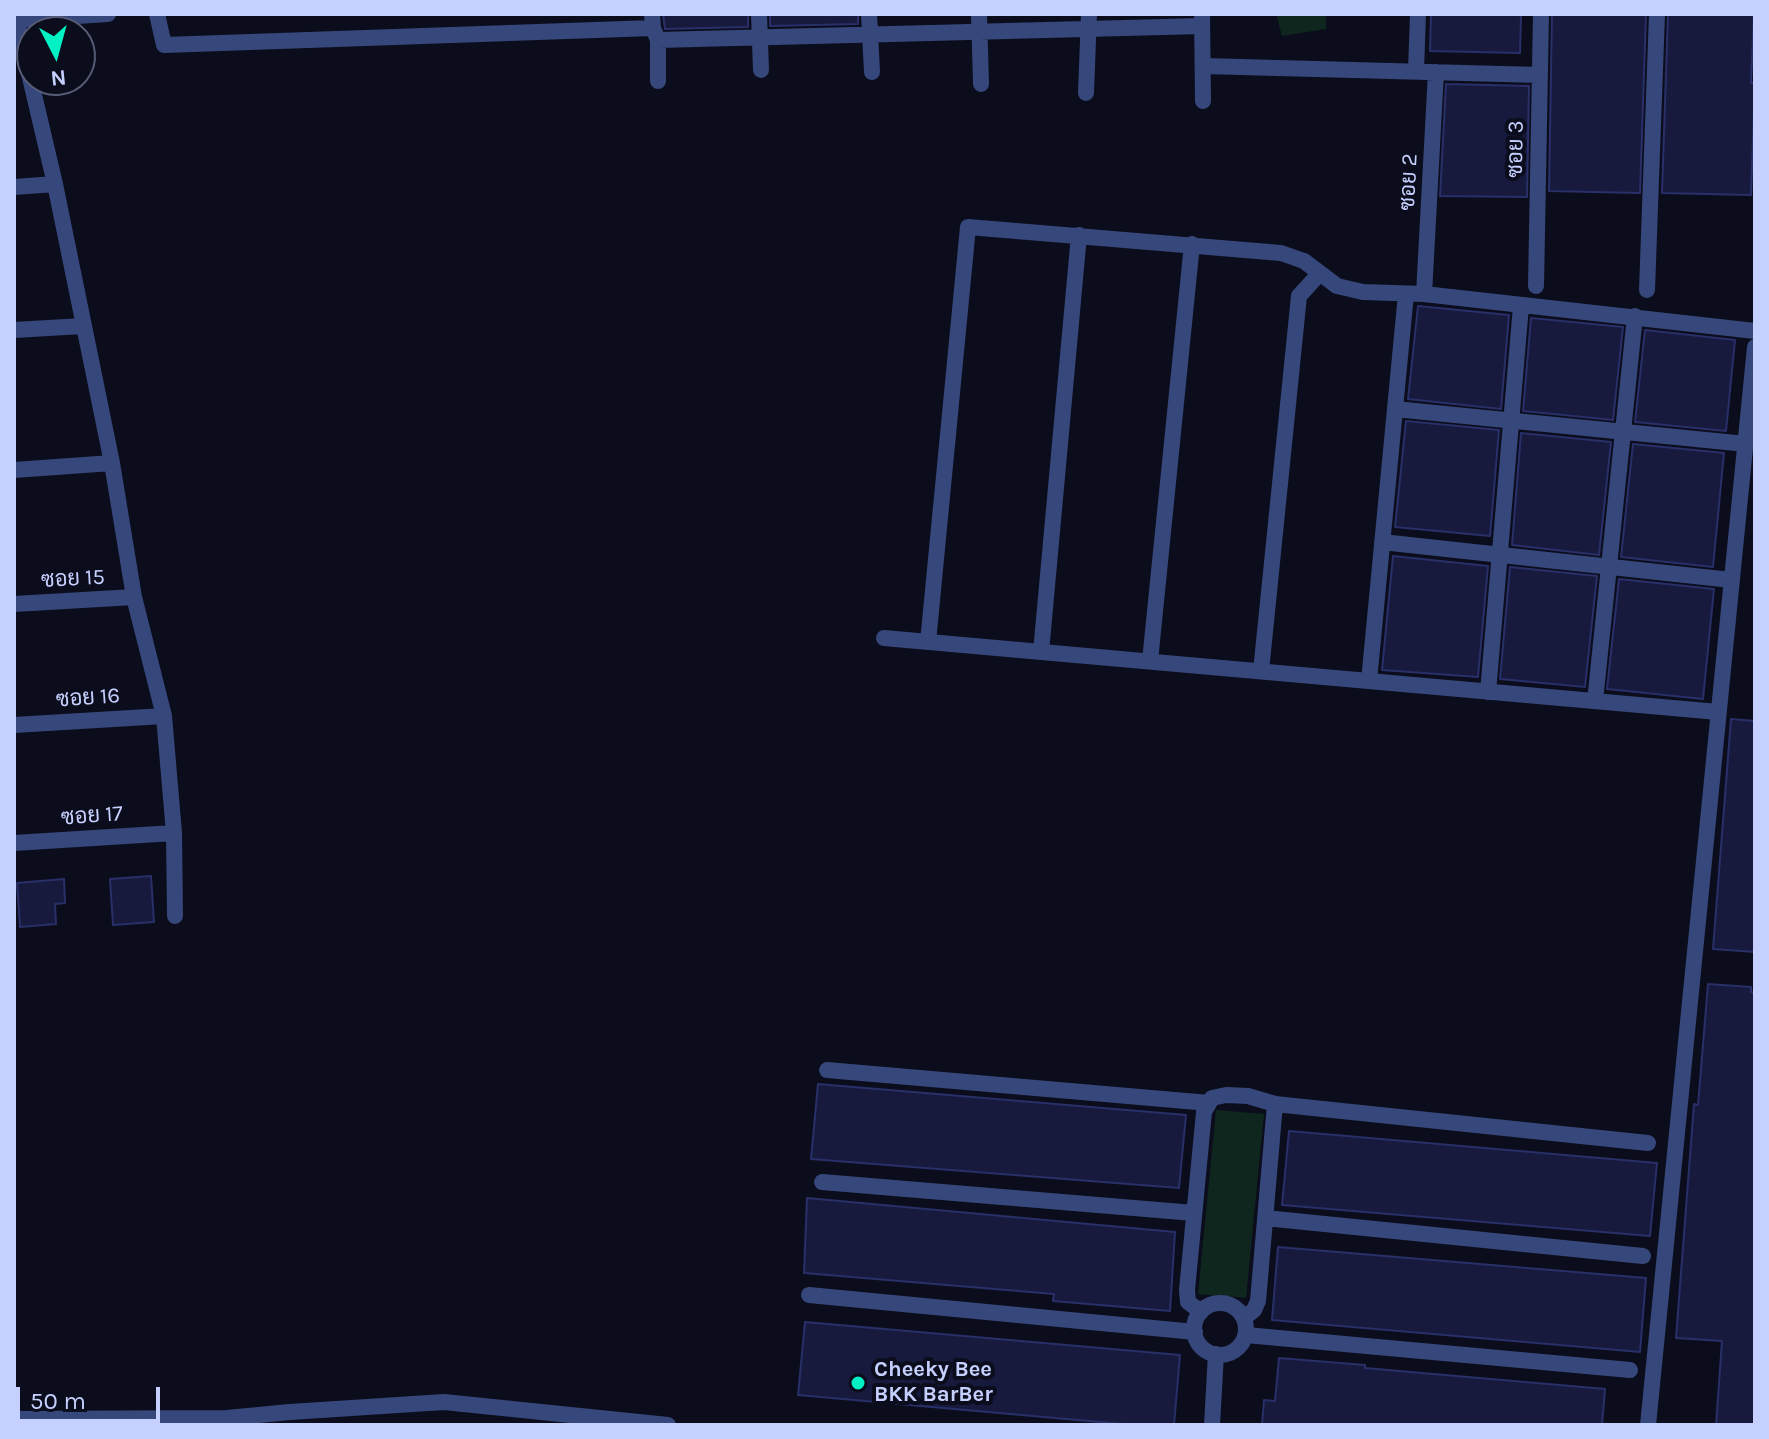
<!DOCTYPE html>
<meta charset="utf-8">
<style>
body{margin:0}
#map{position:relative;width:1769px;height:1439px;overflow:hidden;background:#0b0d1c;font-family:Karla,sans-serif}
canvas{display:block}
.frame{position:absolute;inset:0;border:16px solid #c6d0ff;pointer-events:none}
.north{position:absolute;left:16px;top:16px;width:80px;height:80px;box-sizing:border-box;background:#0b0d1c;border:2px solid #565b77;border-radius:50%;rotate:174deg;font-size:22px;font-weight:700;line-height:32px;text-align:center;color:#c6d0ff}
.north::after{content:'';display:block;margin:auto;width:28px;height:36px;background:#01f0c4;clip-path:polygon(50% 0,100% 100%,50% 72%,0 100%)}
.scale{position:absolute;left:16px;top:1387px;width:144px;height:36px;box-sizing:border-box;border:4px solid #c6d0ff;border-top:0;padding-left:10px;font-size:24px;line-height:28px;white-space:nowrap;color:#c6d0ff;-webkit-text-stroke:6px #0b0d1c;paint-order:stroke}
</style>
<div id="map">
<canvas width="1769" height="1439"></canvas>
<div class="frame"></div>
<div class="north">N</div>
<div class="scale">50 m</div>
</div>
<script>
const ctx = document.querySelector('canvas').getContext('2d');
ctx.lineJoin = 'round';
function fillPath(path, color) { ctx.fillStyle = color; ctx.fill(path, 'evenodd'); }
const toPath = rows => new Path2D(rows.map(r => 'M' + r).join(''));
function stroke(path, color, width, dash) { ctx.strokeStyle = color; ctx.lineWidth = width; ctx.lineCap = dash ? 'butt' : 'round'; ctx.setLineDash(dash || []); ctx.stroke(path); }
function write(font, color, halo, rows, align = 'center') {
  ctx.font = font + ' Karla,Sarabun,sans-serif'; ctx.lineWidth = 8; ctx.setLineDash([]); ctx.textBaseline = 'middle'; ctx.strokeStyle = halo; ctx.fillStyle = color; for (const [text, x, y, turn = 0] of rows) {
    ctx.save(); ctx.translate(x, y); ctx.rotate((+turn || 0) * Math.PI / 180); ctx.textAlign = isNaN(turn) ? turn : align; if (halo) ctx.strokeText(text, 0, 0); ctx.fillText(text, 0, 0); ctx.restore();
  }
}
const green = toPath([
 [1276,14,1326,14,1326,29,1282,36],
 [1216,1110,1264,1114,1246,1298,1198,1294]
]);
const building = toPath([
 [663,14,748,14,748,27,665,29,663,14],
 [770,14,858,14,858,24,770,26,770,14],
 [1431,14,1521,14,1520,53,1430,51,1431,14],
 [1552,14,1646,14,1640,193,1549,191,1552,14],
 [1668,14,1754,14,1751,83,1755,83,1751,195,1662,193,1668,14],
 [1446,84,1529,86,1527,197,1440,196,1446,84],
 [1418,306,1509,315,1501,409,1408,399,1418,306],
 [1531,318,1623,327,1613,420,1523,411,1531,318],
 [1645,330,1735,340,1726,431,1635,422,1645,330],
 [1406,421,1499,430,1490,536,1395,527,1406,421],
 [1521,433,1611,442,1599,555,1512,545,1521,433],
 [1633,444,1724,453,1713,567,1621,557,1633,444],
 [1393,556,1488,566,1478,677,1382,670,1393,556],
 [1510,567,1597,576,1585,687,1500,679,1510,567],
 [1619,579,1714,589,1703,699,1607,689,1619,579],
 [1731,719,1755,721,1755,952,1713,949,1731,719],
 [151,876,154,922,113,925,110,879,151,876],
 [64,879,65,903,55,904,56,924,20,927,17,883,64,879],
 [1708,984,1751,987,1751,992,1755,993,1755,1425,1716,1425,1722,1341,1676,1338,1694,1104,1698,1105,1708,984],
 [818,1084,1186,1115,1179,1188,811,1159,818,1084],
 [1289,1131,1657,1163,1650,1236,1282,1205,1289,1131],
 [807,1198,1175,1232,1170,1311,1053,1301,1054,1294,804,1273,807,1198],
 [1278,1247,1646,1278,1640,1352,1272,1320,1278,1247],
 [805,1322,1180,1355,1174,1425,1133,1425,798,1395,805,1322],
 [1279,1358,1365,1365,1365,1368,1605,1389,1602,1425,1262,1425,1264,1400,1275,1401,1279,1358]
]);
const minor = toPath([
 [15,14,55,184,112,463,134,597,164,716,174,833,175,916],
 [157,14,164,45,653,28],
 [652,14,653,28,658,40,658,81],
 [759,14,761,70],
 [869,14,872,72],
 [979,14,981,84],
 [1202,14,1203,101],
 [14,20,108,14],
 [658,40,1202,26],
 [1203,66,1540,75],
 [1416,71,1418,14],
 [1086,93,1089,14],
 [14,187,55,184],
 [1536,286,1541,14],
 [1647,290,1657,14],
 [1424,294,1436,72],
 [14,330,83,326],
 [1395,409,1746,444],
 [14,470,112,463],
 [1382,542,1731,580],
 [14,604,134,597],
 [884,638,1718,712],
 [928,642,968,227,1281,253,1304,261,1337,286,1363,292,1424,294,1755,331],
 [1041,652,1079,235],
 [1150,661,1192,244],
 [1261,671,1299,296,1319,274],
 [1369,681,1406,294],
 [1488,692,1521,306],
 [1595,701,1635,316],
 [14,725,164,716],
 [14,843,174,833],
 [827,1070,1209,1103],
 [822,1182,1194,1213],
 [1265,1218,1643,1256],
 [809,1295,1195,1332],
 '1194 1329a26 26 0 1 1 52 0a26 26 0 1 1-52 0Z',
 [1201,1312,1188,1302,1187,1290,1204,1112,1212,1098,1226,1095,1248,1096,1275,1104,1648,1143],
 [1244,1318,1254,1310,1258,1301,1275,1104],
 [1246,1335,1630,1370],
 [14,1419,227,1418,290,1412,444,1402,668,1425],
 [1212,1425,1216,1354],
 [1648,1425,1755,347]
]);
const markers = [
 [858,1383,8,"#01f0c4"]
];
const streetNames = [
 ["ซอย 3",1516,149,-89],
 ["ซอย 2",1409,182,-87],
 ["ซอย 15",73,579,-3],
 ["ซอย 16",88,698,-4],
 ["ซอย 17",92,816,-4]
];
const poiNames = [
 ["Cheeky Bee",874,1370],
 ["BKK BarBer",874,1395]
];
fillPath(green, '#0e261e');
fillPath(building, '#171a3d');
stroke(building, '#292f69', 2);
stroke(minor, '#36477b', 16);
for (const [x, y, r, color] of markers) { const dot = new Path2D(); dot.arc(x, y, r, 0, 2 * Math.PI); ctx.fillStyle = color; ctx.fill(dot); stroke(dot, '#0b0d1c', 3); }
write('22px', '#c6d0ff', '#0b0d1c', streetNames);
write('bold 22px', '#c6d0ff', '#0b0d1c', poiNames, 'left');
</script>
